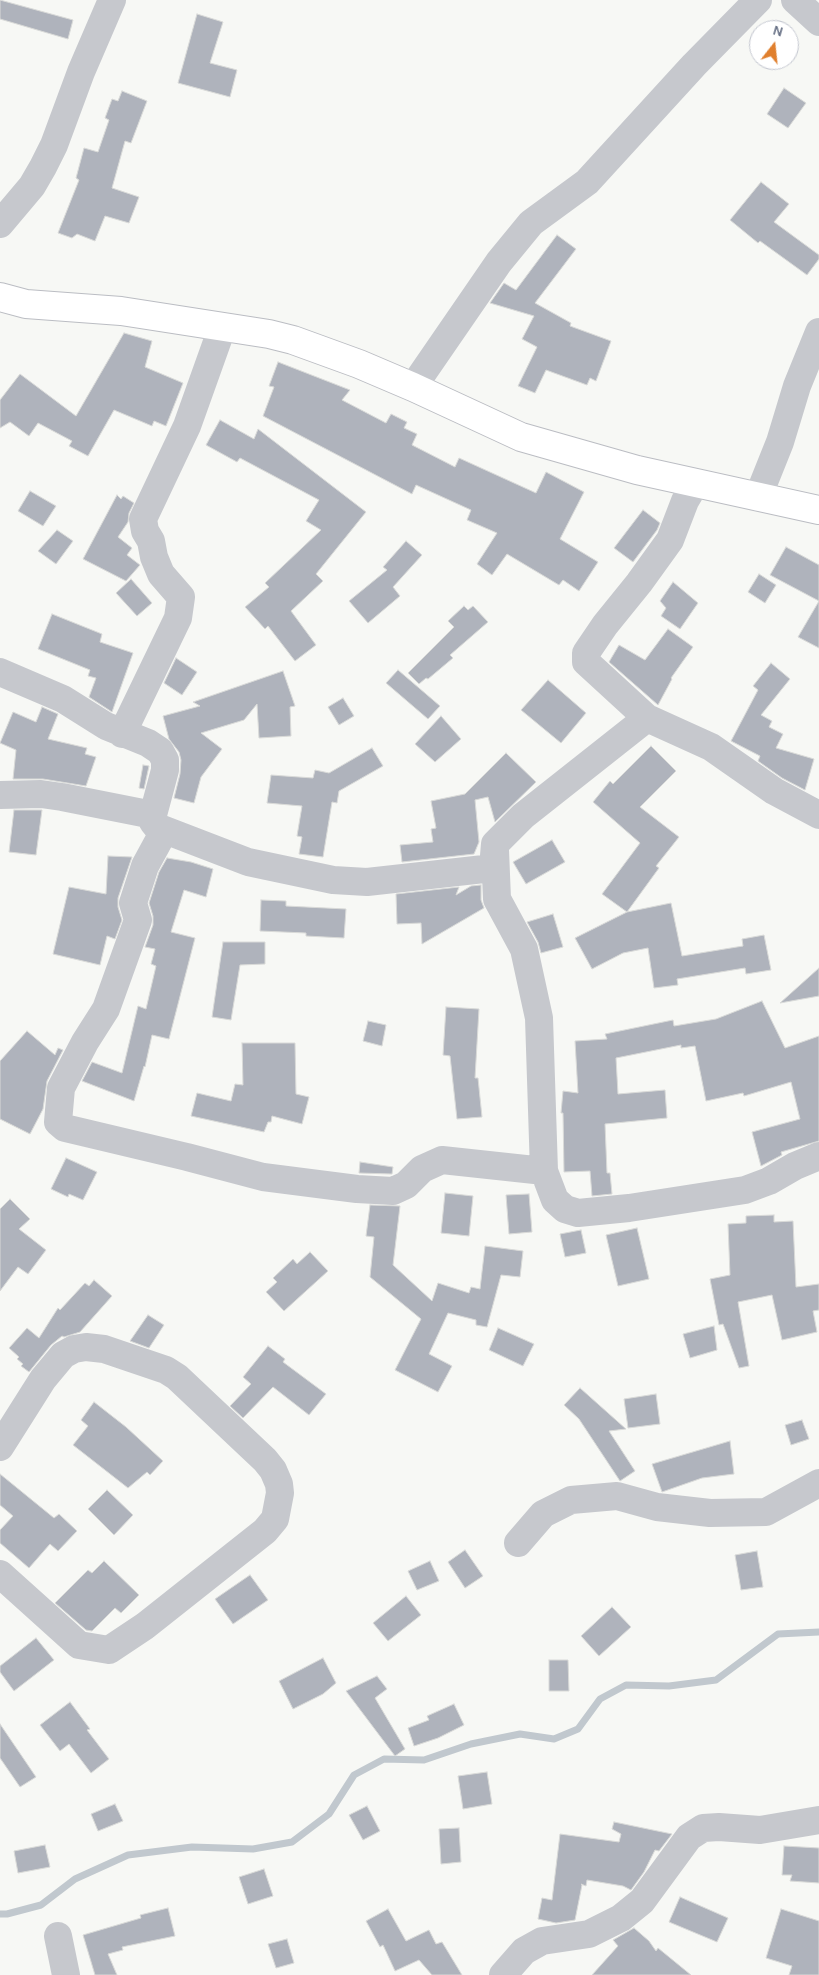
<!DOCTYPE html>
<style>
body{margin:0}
#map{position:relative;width:819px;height:1975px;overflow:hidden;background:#f7f8f5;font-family:Karla,sans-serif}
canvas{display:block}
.north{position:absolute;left:749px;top:20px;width:50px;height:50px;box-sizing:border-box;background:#fff;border:1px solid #c3c6cf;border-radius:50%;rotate:16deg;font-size:14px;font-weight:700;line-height:20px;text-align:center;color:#687186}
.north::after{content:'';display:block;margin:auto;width:18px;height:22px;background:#e07f2d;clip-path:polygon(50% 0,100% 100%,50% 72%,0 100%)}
</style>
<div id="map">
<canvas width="819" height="1975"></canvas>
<div class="north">N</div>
</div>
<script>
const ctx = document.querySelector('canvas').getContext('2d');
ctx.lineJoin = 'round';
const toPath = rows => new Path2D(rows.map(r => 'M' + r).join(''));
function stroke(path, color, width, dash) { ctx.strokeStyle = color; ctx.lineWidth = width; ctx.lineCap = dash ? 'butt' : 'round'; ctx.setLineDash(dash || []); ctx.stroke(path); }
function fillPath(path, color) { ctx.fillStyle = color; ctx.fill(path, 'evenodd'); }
const stream = toPath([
 [0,1914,7,1914,41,1905,75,1879,128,1855,192,1847,253,1849,292,1842,329,1814,354,1775,384,1759,424,1760,471,1744,520,1734,554,1739,578,1729,600,1699,626,1685,669,1686,716,1680,778,1634,819,1632]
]);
const building = toPath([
 [0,0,73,20,68,39,0,19,0,0],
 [197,14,223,22,210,63,237,70,230,97,178,83,197,14],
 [784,88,806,103,788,128,767,114,784,88],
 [122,91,147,101,131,143,125,141,112,188,139,197,129,223,105,216,95,241,77,234,72,238,58,233,79,180,76,178,84,148,98,152,109,120,105,118,112,99,118,101,122,91],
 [761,182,789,204,774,222,819,255,819,259,807,275,760,241,758,243,730,220,761,182],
 [557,235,576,249,535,303,571,323,570,326,611,341,596,381,590,378,587,385,546,370,535,393,518,386,537,347,522,339,534,316,490,303,504,283,516,290,557,235],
 [124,333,152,341,145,367,183,383,166,426,154,421,152,426,114,410,88,456,69,446,72,441,38,423,29,436,10,422,0,428,0,400,20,374,76,416,124,333],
 [278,362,350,390,342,400,386,423,391,414,407,422,404,428,417,434,412,445,455,467,459,458,536,493,546,472,584,492,560,539,598,562,579,591,563,580,559,585,507,554,492,575,477,564,497,533,467,520,471,510,416,485,412,494,263,416,274,387,269,386,278,362],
 [220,420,254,439,258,429,366,512,316,574,323,581,291,611,316,645,295,661,268,626,265,629,245,607,269,587,265,583,321,530,306,521,319,500,240,458,237,462,206,445,220,420],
 [30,491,56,506,43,526,18,511,30,491],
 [117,495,121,499,123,496,134,503,129,513,128,522,118,537,132,548,127,555,140,565,126,581,83,559,117,495],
 [643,510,660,523,657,530,633,562,614,548,643,510],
 [57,530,73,541,56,564,38,551,57,530],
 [406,541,422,555,393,587,400,596,368,623,349,601,387,570,383,567,406,541],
 [786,547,819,565,819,648,798,637,819,601,770,575,786,547],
 [759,574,776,585,765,603,748,592,759,574],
 [131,579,152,603,137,616,116,593,131,579],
 [673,582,698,603,680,629,661,616,666,608,660,601,673,582],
 [464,606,468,610,473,606,488,622,450,655,453,658,428,679,426,678,419,684,408,673,454,627,448,621,464,606],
 [52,614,102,634,100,642,133,653,112,712,89,697,96,678,88,676,90,670,38,649,52,614],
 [668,629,693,647,671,678,672,679,658,705,609,662,619,645,645,660,668,629],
 [176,658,197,672,182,695,164,683,176,658],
 [771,663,790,679,761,715,772,721,769,727,783,734,776,748,814,759,805,790,782,778,758,761,760,756,731,741,758,690,753,686,771,663],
 [398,670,440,706,428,719,386,683,398,670],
 [283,671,295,706,290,707,291,736,259,738,257,704,244,720,201,733,222,749,201,777,194,803,174,798,180,774,181,760,179,752,169,739,163,716,200,706,193,702,283,671],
 [548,680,586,713,561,743,521,710,548,680],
 [343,698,354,716,339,725,328,707,343,698],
 [42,707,58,714,48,739,87,748,85,754,96,757,86,786,43,779,13,779,16,750,0,743,13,712,36,722,42,707],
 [441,716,461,739,435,762,415,744,441,716],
 [651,746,676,771,640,807,679,837,656,866,659,868,627,912,671,903,682,956,743,946,742,939,764,935,771,970,746,974,745,968,677,979,678,985,654,988,648,948,623,953,592,969,575,938,627,912,602,894,640,843,593,802,610,781,613,784,651,746],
 [372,748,383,766,339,791,337,803,332,802,323,857,299,854,302,837,297,836,302,806,267,803,271,775,313,778,315,770,329,773,372,748],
 [506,753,536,782,495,822,488,797,475,800,479,842,474,854,402,862,400,845,433,842,431,829,436,828,431,801,465,794,506,753],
 [143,765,149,766,144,789,139,788,143,765],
 [14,810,42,810,36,855,9,852,14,810],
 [552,840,565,862,526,884,513,862,552,840],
 [108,856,132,857,118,898,118,907,122,920,115,939,107,936,100,965,53,954,69,887,106,894,108,856],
 [167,858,191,862,213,869,206,897,184,890,171,932,195,938,169,1039,152,1035,145,1067,144,1066,134,1101,82,1081,92,1062,122,1073,138,1006,146,1009,156,966,151,964,155,949,145,947,153,925,153,916,149,903,159,872,167,858],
 [481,885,481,900,484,908,422,944,421,923,397,924,396,894,459,887,456,895,471,886,481,885],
 [261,900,286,901,286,906,346,909,344,938,306,936,306,933,260,931,261,900],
 [553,914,563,947,541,953,538,942,527,922,553,914],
 [223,942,265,942,265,964,240,965,231,1020,212,1017,223,942],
 [819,968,819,996,780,1003,819,968],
 [762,1001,785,1048,819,1036,819,1141,781,1152,782,1155,761,1166,752,1132,800,1119,791,1082,744,1096,743,1093,706,1101,695,1046,681,1048,681,1045,616,1058,618,1094,665,1090,667,1118,605,1124,607,1173,610,1173,612,1194,592,1196,590,1171,564,1172,563,1113,561,1113,563,1091,578,1093,575,1041,607,1039,605,1034,673,1020,674,1026,716,1019,762,1001],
 [446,1007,479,1009,475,1078,478,1078,482,1117,457,1119,450,1056,443,1055,446,1007],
 [368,1021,386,1025,382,1046,363,1041,368,1021],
 [27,1031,55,1055,58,1048,63,1050,47,1081,43,1109,30,1134,0,1119,0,1061,27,1031],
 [242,1043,295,1043,296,1094,309,1097,302,1124,272,1116,271,1122,268,1122,264,1132,191,1116,197,1093,231,1101,235,1084,243,1085,242,1043],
 [66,1158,97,1172,83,1200,69,1194,68,1197,51,1189,66,1158],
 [360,1162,393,1167,392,1174,359,1173,360,1162],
 [445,1193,473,1196,469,1236,441,1233,445,1193],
 [529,1194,532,1232,509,1234,506,1195,529,1194],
 [10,1199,30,1219,19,1229,46,1250,28,1274,18,1267,0,1291,0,1209,10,1199],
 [370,1205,400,1206,393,1265,432,1301,438,1283,469,1293,471,1287,480,1289,485,1246,523,1251,520,1277,501,1275,487,1327,476,1325,476,1320,448,1313,429,1354,452,1366,438,1392,395,1370,421,1319,370,1277,374,1237,366,1236,370,1205],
 [774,1215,774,1222,793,1221,796,1287,819,1284,819,1310,813,1311,817,1332,782,1340,772,1295,738,1302,749,1366,739,1368,723,1324,719,1325,710,1279,730,1275,728,1224,746,1223,746,1216,774,1215],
 [637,1228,649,1279,618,1286,606,1235,637,1228],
 [581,1230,586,1253,565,1257,560,1234,581,1230],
 [310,1252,328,1271,284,1311,266,1292,277,1282,273,1278,293,1259,297,1264,310,1252],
 [94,1280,112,1296,80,1332,64,1337,62,1336,51,1345,29,1372,21,1366,23,1364,17,1359,19,1357,9,1348,27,1328,39,1338,58,1308,60,1310,85,1283,89,1286,94,1280],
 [148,1315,164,1325,149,1348,130,1341,148,1315],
 [714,1326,717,1350,690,1358,683,1334,714,1326],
 [498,1328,534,1344,523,1366,489,1350,498,1328],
 [268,1346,285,1359,283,1362,326,1394,309,1415,273,1387,243,1418,230,1406,251,1384,243,1377,268,1346],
 [580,1388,626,1429,609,1431,635,1471,620,1481,579,1419,564,1405,580,1388],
 [656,1394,660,1424,628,1428,624,1399,656,1394],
 [94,1402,126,1427,163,1461,150,1475,147,1472,128,1488,73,1445,88,1426,81,1420,94,1402],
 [802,1420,809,1439,791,1445,785,1425,802,1420],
 [730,1441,734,1474,702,1478,662,1492,652,1464,730,1441],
 [0,1474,54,1518,59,1514,77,1531,58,1551,50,1544,29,1568,0,1543,0,1530,13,1516,0,1505,0,1474],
 [107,1490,133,1515,114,1535,88,1509,107,1490],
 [465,1550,483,1576,465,1588,448,1562,465,1550],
 [757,1551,763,1587,741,1590,735,1555,757,1551],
 [104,1561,139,1595,121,1613,115,1608,92,1631,86,1630,55,1603,88,1570,92,1573,104,1561],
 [430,1561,439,1581,417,1590,408,1571,430,1561],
 [250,1575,268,1600,233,1624,215,1599,250,1575],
 [406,1596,421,1615,388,1641,373,1623,406,1596],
 [612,1607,631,1627,599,1656,581,1636,612,1607],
 [36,1638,54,1660,14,1691,0,1672,0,1666,36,1638],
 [323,1658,336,1683,323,1694,293,1709,279,1681,323,1658],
 [549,1660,568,1660,569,1691,549,1691,549,1660],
 [377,1676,387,1689,375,1698,405,1749,395,1756,346,1691,377,1676],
 [70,1702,90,1729,87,1730,109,1759,91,1773,69,1744,60,1751,40,1725,70,1702],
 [454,1704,464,1725,438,1738,414,1746,408,1728,429,1720,427,1716,454,1704],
 [0,1724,36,1777,20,1787,0,1758,0,1724],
 [487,1772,492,1804,463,1809,458,1776,487,1772],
 [115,1804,123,1821,98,1831,91,1814,115,1804],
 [367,1806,380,1831,363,1840,349,1815,367,1806],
 [614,1822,672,1834,659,1851,655,1850,644,1872,631,1890,623,1886,587,1880,586,1886,581,1884,582,1885,575,1920,556,1923,538,1919,542,1898,552,1900,560,1834,619,1842,621,1834,612,1829,614,1822],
 [459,1828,461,1862,441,1864,439,1829,459,1828],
 [45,1845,50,1867,18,1873,14,1851,45,1845],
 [784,1846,819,1848,819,1883,790,1881,792,1875,782,1875,784,1846],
 [264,1869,273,1896,248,1904,239,1877,264,1869],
 [680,1897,728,1918,717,1942,669,1922,680,1897],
 [168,1908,175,1936,122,1947,123,1950,108,1954,117,1975,95,1975,83,1935,141,1918,140,1915,168,1908],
 [388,1909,406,1941,429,1930,436,1944,442,1942,462,1975,432,1975,419,1960,395,1971,383,1945,380,1947,366,1921,388,1909],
 [781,1909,819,1921,819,1975,789,1975,792,1966,766,1958,781,1909],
 [634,1928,649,1941,656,1951,658,1948,691,1975,592,1975,618,1946,613,1940,634,1928],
 [287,1939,294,1963,276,1968,268,1944,287,1939]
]);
const street = toPath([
 [795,0,819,22],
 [0,224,32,186,43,167,54,145,81,72,112,0],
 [413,387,499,262,531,223,587,182,694,65,758,0],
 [695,484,685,501,670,540,639,583,605,625,586,653,586,662,647,718,711,747,774,791,819,815],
 [758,497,780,442,797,386,819,332],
 [0,672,63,699,106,726,148,743,160,751,165,760,165,770,153,815,153,822,157,827,248,862,333,880,367,882,493,868,495,844,523,816,647,718],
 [122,734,178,618,181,597,161,574,154,557,151,541,145,531,143,519,187,426,222,328],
 [0,795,41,794,62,797,153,815],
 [164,831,145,866,133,903,138,920,106,1009,85,1042,61,1088,58,1122,65,1128,187,1157,263,1177,357,1189,393,1191,406,1185,422,1169,442,1160,544,1171],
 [495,850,497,899,524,949,539,1018,544,1171,555,1200,565,1209,578,1213,629,1208,745,1190,769,1181,795,1166,819,1156],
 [0,1447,43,1379,63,1355,74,1349,86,1347,104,1349,166,1370,177,1377,265,1460,273,1470,279,1484,280,1493,275,1519,265,1531,145,1626,109,1650,79,1645,0,1574],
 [518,1543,543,1514,571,1500,617,1496,657,1507,710,1513,766,1512,819,1483],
 [58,1936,66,1975],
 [503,1975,524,1951,542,1941,589,1934,621,1918,642,1901,689,1837,703,1828,719,1827,760,1830,819,1820]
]);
const secondary = toPath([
 [0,297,26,304,121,311,269,334,293,340,359,364,413,387,521,437,637,470,819,510]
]);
stroke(stream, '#c1c8ce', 7);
fillPath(building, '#afb3bc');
stroke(building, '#d9dad8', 1);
stroke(secondary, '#bbbdc3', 30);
stroke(street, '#c6c8cd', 28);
stroke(secondary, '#fff', 28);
</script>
